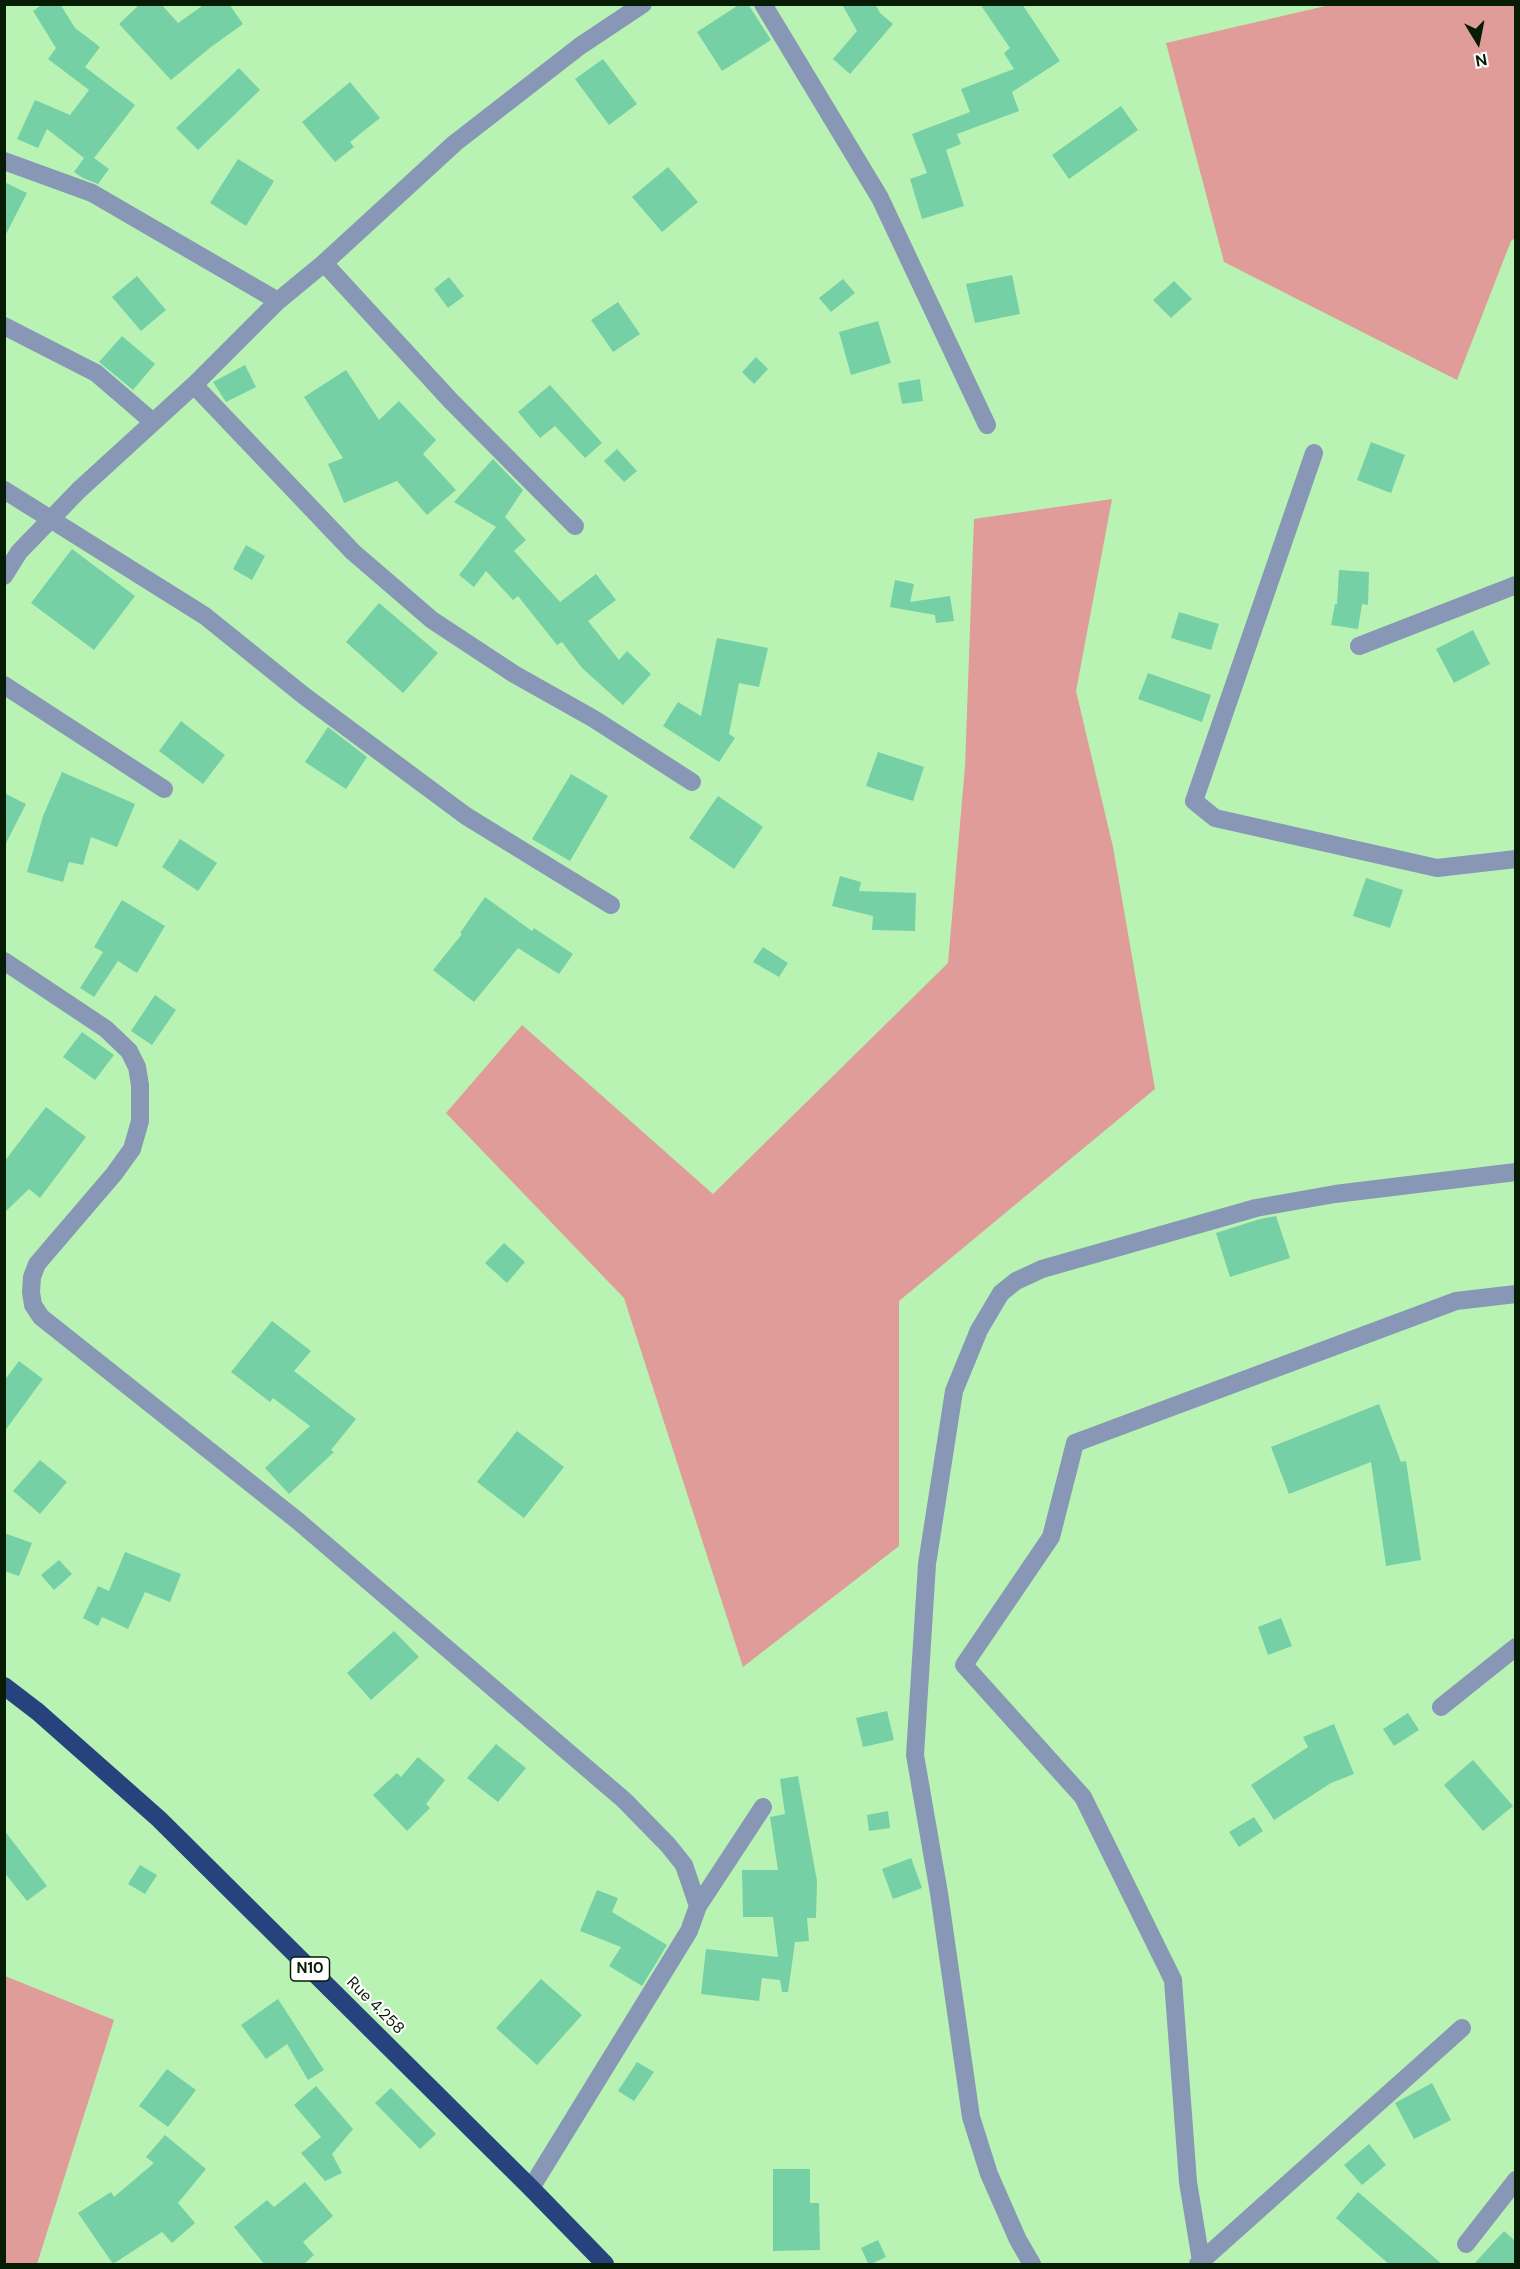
<!DOCTYPE html>
<style>
body{margin:0}
#map{position:relative;width:1520px;height:2269px;overflow:hidden;background:#b8f3b3;font-family:"DM Sans",sans-serif}
canvas{display:block}
.frame{position:absolute;inset:0;border:6px solid #061c05;pointer-events:none}
.north{position:absolute;left:1448px;top:12px;width:60px;height:60px;-webkit-text-stroke:4px #fff;paint-order:stroke;rotate:170deg;font-size:16px;font-weight:700;line-height:24px;text-align:center;color:#061c05}
.north::after{content:'';display:block;margin:auto;width:21px;height:27px;background:#061c05;clip-path:polygon(50% 0,100% 100%,50% 72%,0 100%)}
</style>
<div id="map">
<canvas width="1520" height="2269"></canvas>
<div class="frame"></div>
<div class="north">N</div>
</div>
<script>
const ctx = document.querySelector('canvas').getContext('2d');
ctx.lineJoin = 'round';
function fillPath(path, color) { ctx.fillStyle = color; ctx.fill(path, 'evenodd'); }
const toPath = rows => new Path2D(rows.map(r => 'M' + r).join(''));
function stroke(path, color, width, dash) { ctx.strokeStyle = color; ctx.lineWidth = width; ctx.lineCap = dash ? 'butt' : 'round'; ctx.setLineDash(dash || []); ctx.stroke(path); }
function write(font, color, halo, rows, align = 'center') {
  ctx.font = font + ' "DM Sans",sans-serif'; ctx.lineWidth = 4.5; ctx.setLineDash([]); ctx.textBaseline = 'middle'; ctx.strokeStyle = halo; ctx.fillStyle = color; for (const [text, x, y, turn = 0] of rows) {
    ctx.save(); ctx.translate(x, y); ctx.rotate((+turn || 0) * Math.PI / 180); ctx.textAlign = isNaN(turn) ? turn : align; if (halo) ctx.strokeText(text, 0, 0); ctx.fillText(text, 0, 0); ctx.restore();
  }
}
const green = toPath([
 [1334,4,1515,5,1515,238,1511,241,1457,380,1224,262,1166,43],
 [1112,499,1076,691,1113,847,1155,1089,899,1301,899,1546,743,1667,624,1298,446,1113,522,1025,713,1194,948,963,965,766,974,519],
 [5,1976,114,2020,37,2264,5,2264]
]);
const building = toPath([
 [43,4,60,4,75,28,100,47,85,67,135,105,94,158,109,169,98,184,83,178,74,172,84,158,47,129,38,148,17,139,35,100,70,115,89,90,48,59,56,48,33,11],
 [140,4,161,4,178,23,205,4,229,4,243,24,211,47,171,80,119,24],
 [740,4,748,4,771,40,722,71,697,32],
 [842,4,875,4,880,13,893,24,850,74,833,59,857,31],
 [980,4,1022,4,1060,61,1012,92,1019,111,957,134,961,144,946,150,964,206,922,219,910,179,927,173,912,134,970,112,961,89,1014,69,1004,53,1010,48],
 [603,59,637,104,609,125,575,79],
 [239,68,260,90,198,150,176,128],
 [350,82,380,118,350,142,354,147,335,162,302,122],
 [1121,106,1138,130,1069,179,1052,155],
 [238,159,274,181,246,226,210,203],
 [668,167,698,202,662,232,632,197],
 [4,182,27,193,4,238],
 [1012,275,1020,314,975,323,966,284],
 [137,276,166,310,141,331,112,297],
 [449,277,464,296,448,308,434,289],
 [843,279,855,293,831,312,819,298],
 [1174,281,1192,299,1171,318,1153,300],
 [618,302,640,334,613,352,591,320],
 [878,321,891,363,851,375,839,332],
 [122,336,155,364,133,390,99,362],
 [756,357,768,369,754,384,742,372],
 [245,365,256,387,226,402,213,382],
 [346,370,379,420,399,401,436,440,423,454,456,490,427,515,397,481,344,503,328,464,343,458,304,397],
 [920,379,923,401,902,404,898,383],
 [550,385,602,443,585,458,555,426,540,438,518,412],
 [1371,442,1405,455,1391,493,1357,480],
 [617,449,637,471,624,482,604,461],
 [493,459,523,490,505,517,526,540,514,551,560,602,596,574,616,600,588,621,619,660,627,651,651,674,623,705,582,668,562,642,557,645,518,596,513,600,486,571,474,587,459,575,496,527,454,502],
 [246,545,265,556,252,580,233,569],
 [72,549,135,596,94,650,31,603],
 [1339,570,1369,572,1368,605,1362,604,1358,629,1331,625,1335,604,1337,604],
 [895,580,914,584,910,602,950,596,954,621,936,623,935,615,890,607],
 [379,603,438,653,403,693,346,642],
 [1179,612,1219,624,1211,650,1171,638],
 [1473,630,1490,664,1454,683,1436,649],
 [717,638,768,648,759,687,739,683,729,734,735,738,719,762,663,726,678,702,701,716],
 [1148,673,1211,695,1202,722,1138,699],
 [181,721,225,755,203,784,159,751],
 [328,727,367,757,346,789,305,762],
 [878,752,924,767,913,801,866,786],
 [62,772,135,804,117,847,91,837,83,865,69,862,63,882,27,872,43,816],
 [571,774,608,796,570,861,532,839],
 [4,793,26,804,4,847],
 [718,796,763,827,734,869,689,838],
 [180,839,217,863,198,891,162,867],
 [840,876,861,882,859,891,916,893,915,931,872,930,873,916,832,906],
 [1366,878,1403,890,1390,928,1353,916],
 [485,897,532,931,534,928,573,954,559,974,518,948,474,1002,433,970,462,934,460,933],
 [122,900,165,926,137,973,118,961,94,997,80,988,103,952,94,947],
 [763,947,788,963,779,977,753,962],
 [155,995,176,1010,152,1045,131,1031],
 [82,1032,114,1055,95,1080,63,1057],
 [46,1107,86,1137,40,1198,29,1189,4,1213,4,1162],
 [1276,1216,1290,1258,1230,1277,1216,1233,1260,1219],
 [504,1243,525,1262,507,1283,485,1263],
 [272,1321,311,1351,294,1371,356,1419,331,1450,334,1452,289,1494,265,1468,310,1426,273,1398,270,1402,231,1372],
 [19,1361,43,1379,4,1432,4,1381],
 [1379,1404,1401,1462,1406,1461,1421,1560,1386,1566,1371,1462,1289,1494,1271,1447],
 [517,1431,564,1467,524,1518,477,1482],
 [40,1460,67,1482,40,1514,13,1491],
 [4,1533,32,1543,19,1576,4,1571],
 [125,1552,181,1574,170,1602,145,1592,128,1629,102,1617,98,1626,83,1618,98,1586,109,1591],
 [59,1560,72,1574,54,1590,41,1575],
 [1281,1618,1292,1646,1268,1655,1258,1627],
 [394,1631,419,1657,371,1700,347,1673],
 [887,1711,894,1740,863,1747,856,1718],
 [1408,1713,1419,1730,1394,1746,1383,1729],
 [1334,1724,1354,1774,1331,1783,1274,1820,1251,1785,1308,1747,1303,1737],
 [496,1744,526,1768,498,1802,467,1778],
 [418,1757,445,1780,426,1804,430,1808,407,1831,373,1795,397,1773,401,1777],
 [1473,1760,1513,1806,1483,1831,1444,1785],
 [798,1776,817,1881,816,1918,807,1918,809,1941,795,1942,788,1992,782,1992,780,1980,762,1978,759,2001,701,1994,706,1949,778,1957,773,1917,743,1917,742,1870,778,1870,770,1817,785,1814,780,1779],
 [888,1811,890,1828,869,1831,867,1815],
 [1254,1817,1263,1831,1239,1847,1229,1832],
 [4,1830,47,1886,27,1901,4,1872],
 [911,1858,922,1888,893,1899,882,1869],
 [140,1865,157,1875,145,1894,128,1884],
 [597,1890,618,1898,612,1912,667,1945,642,1986,609,1966,621,1947,580,1931],
 [541,1979,582,2015,537,2065,496,2028],
 [278,1999,324,2070,308,2080,287,2044,266,2059,241,2025],
 [637,2062,654,2072,634,2101,618,2091],
 [167,2069,196,2090,168,2127,139,2106],
 [1432,2083,1451,2120,1414,2139,1395,2103],
 [316,2086,353,2129,332,2154,342,2173,325,2181,301,2153,321,2137,294,2105],
 [391,2088,436,2134,420,2149,375,2103],
 [165,2135,206,2169,178,2203,195,2223,172,2243,162,2232,113,2264,78,2213,111,2192,114,2197,154,2163,146,2157],
 [1369,2144,1386,2165,1362,2185,1344,2165],
 [773,2169,810,2169,810,2203,819,2203,820,2250,773,2251],
 [305,2182,333,2216,303,2242,314,2255,303,2265,265,2265,234,2227,267,2200,274,2207],
 [1358,2192,1443,2265,1390,2265,1336,2218],
 [1504,2231,1515,2241,1515,2265,1473,2265],
 [878,2240,886,2257,869,2265,861,2248]
]);
const minor = toPath([
 [763,4,880,198,987,425],
 [4,161,92,193,278,301],
 [324,263,451,401,575,526],
 [4,326,96,373,153,422],
 [194,385,353,552,432,620,514,674,594,719,692,782],
 [1314,453,1194,801,1215,818,1437,868,1516,859],
 [4,490,205,616,303,695,466,816,611,905],
 [4,576,19,552,79,490,194,385,278,301,324,263,455,143,580,46,643,4],
 [1359,646,1516,585],
 [4,685,164,789],
 [4,961,106,1029,129,1051,137,1067,140,1085,140,1121,132,1149,114,1174,37,1264,32,1277,31,1292,33,1305,41,1317,298,1521,624,1800,668,1845,684,1865,698,1906,689,1931,531,2188],
 [1441,1707,1516,1647],
 [698,1906,763,1807],
 [1466,2244,1516,2180],
 [1201,2261,1188,2182,1173,1980,1083,1797,964,1665,1051,1537,1075,1443,1456,1301,1516,1294],
 [1032,2264,1018,2240,989,2174,971,2117,939,1893,915,1755,927,1564,954,1391,979,1330,1001,1293,1016,1281,1042,1269,1256,1208,1335,1194,1516,1172],
 [1198,2264,1462,2028]
]);
const highway = toPath([
 [4,1686,38,1712,159,1819,531,2188,605,2264]
]);
const shields = [
 [310,1969,39]
];
const shieldNames = [
 ["N10",310,1969]
];
const streetNames = [
 ["Rue 4.258",375,2006,45]
];
fillPath(green, '#e09c98');
fillPath(building, '#75d0a6');
stroke(minor, '#8897b5', 18);
stroke(highway, '#26437d', 18);
for (const [x, y, w] of shields) { const box = new Path2D(); box.roundRect(x - w / 2, y - 12, w, 24, 4.5); ctx.fillStyle = '#fff'; ctx.fill(box); stroke(box, '#061c05', 1.5); }
write('bold 15px', '#061c05', null, shieldNames);
write('16px', '#061c05', '#fff', streetNames);
</script>
